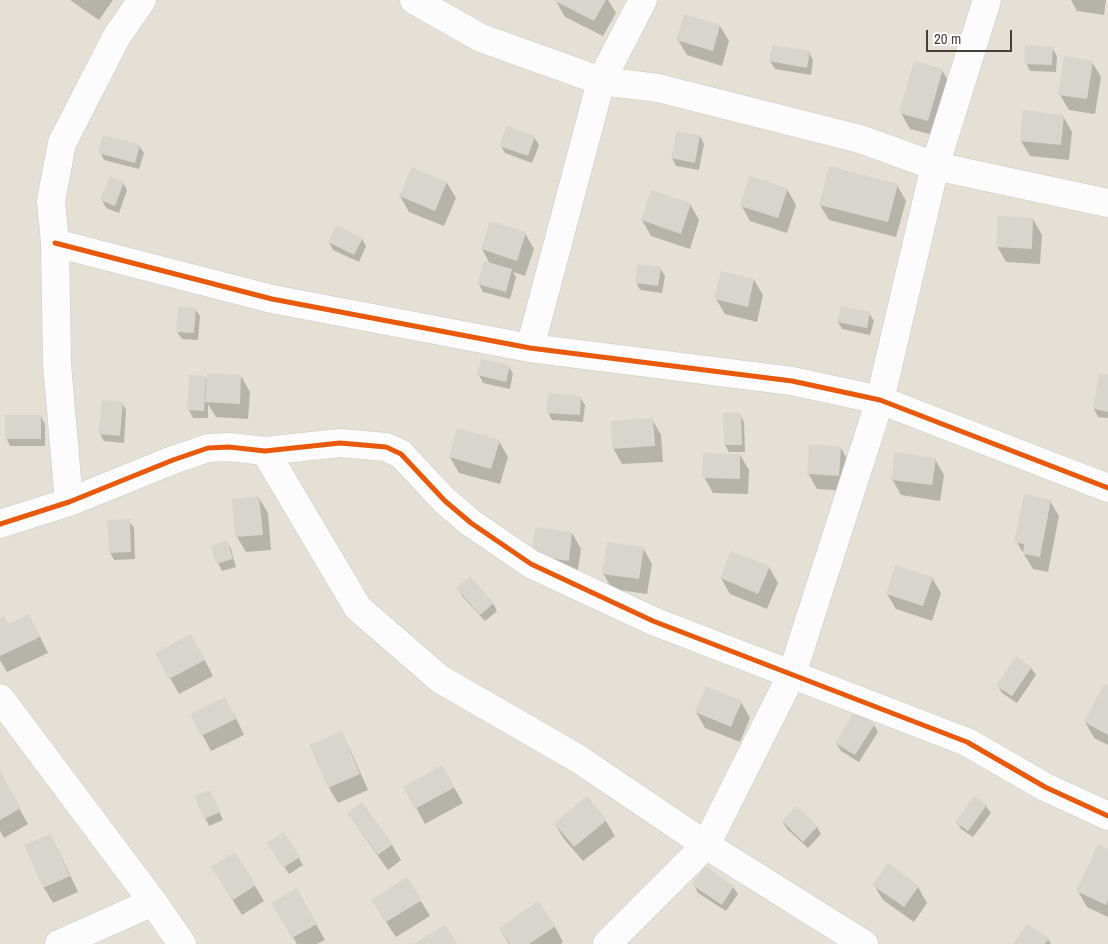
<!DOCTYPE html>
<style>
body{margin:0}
#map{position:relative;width:1108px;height:944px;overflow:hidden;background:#f0eee8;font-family:"Archivo Narrow",sans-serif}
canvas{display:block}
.scale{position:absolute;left:926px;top:30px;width:86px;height:22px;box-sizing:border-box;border:2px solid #463f35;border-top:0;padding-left:6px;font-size:15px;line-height:18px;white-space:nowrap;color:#463f35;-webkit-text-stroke:4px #fff;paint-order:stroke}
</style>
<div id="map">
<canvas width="1108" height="944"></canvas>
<div class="scale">20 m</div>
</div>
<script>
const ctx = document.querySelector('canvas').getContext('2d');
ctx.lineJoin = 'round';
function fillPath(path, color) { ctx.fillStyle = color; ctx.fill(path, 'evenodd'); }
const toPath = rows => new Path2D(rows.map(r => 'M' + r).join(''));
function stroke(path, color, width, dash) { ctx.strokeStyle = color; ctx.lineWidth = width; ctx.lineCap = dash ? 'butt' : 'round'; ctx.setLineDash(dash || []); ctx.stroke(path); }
const residential = toPath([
 [0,0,1108,0,1108,944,0,944]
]);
const shadow = toPath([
 [70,0,113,0,99,20],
 [557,0,608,0,616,13,603,36,565,17,556,1],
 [1071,0,1106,0,1104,15,1077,11],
 [720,26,729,41,722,66,687,55,678,40],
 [1052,48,1057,56,1056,72,1030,71,1026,63],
 [809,52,813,60,811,75,775,69,770,61],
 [1092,62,1101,77,1095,114,1069,110,1060,95],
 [942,70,951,86,937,136,910,129,901,113],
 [1063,116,1072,132,1069,160,1030,156,1021,141],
 [700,136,704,144,699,170,676,166,672,158],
 [534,137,539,145,532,163,505,153,501,146],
 [139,146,144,153,139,169,104,160,100,152],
 [123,183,127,190,119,213,106,208,102,200],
 [447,183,456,198,444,226,409,212,400,196],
 [897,185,906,201,896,237,829,220,820,205],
 [787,189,796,205,787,233,750,221,741,205],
 [690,204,699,220,690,249,651,236,642,220],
 [1033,219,1042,235,1040,264,1006,262,997,246],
 [490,222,525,233,534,249,525,276,513,272,516,277,510,299,483,292,479,284,490,264,482,249],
 [362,239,366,246,359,262,333,250,329,242],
 [660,268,665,276,662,293,640,290,636,282],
 [754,280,763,295,757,322,725,314,716,299],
 [195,309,200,316,198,340,182,339,177,332],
 [869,313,874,321,870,335,842,329,838,322],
 [509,367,513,374,510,389,483,383,479,375],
 [241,376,250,392,248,419,216,417,208,404,208,418,193,418,189,410,205,377,208,382],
 [1108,376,1108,418,1098,417,1094,409],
 [580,397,585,405,583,422,552,420,548,412],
 [122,403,126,410,124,443,104,441,100,434],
 [740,414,744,422,745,452,729,452,725,445],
 [41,416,45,424,45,446,10,446,6,438],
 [652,419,661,435,663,462,622,464,613,448],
 [499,441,508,457,500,484,459,473,450,457],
 [841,448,850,464,847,491,817,489,808,473],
 [740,455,749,470,748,494,713,493,704,477],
 [935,459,944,475,940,501,901,495,892,479],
 [259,498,268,513,271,550,246,552,237,537,233,500],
 [1050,501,1059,516,1048,572,1033,569,1016,541],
 [129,521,134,528,135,559,114,560,110,552],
 [572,533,581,549,577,576,542,571],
 [227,542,231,549,236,567,222,571,218,563],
 [643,548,652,564,647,594,612,589,603,573],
 [769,567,778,583,767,609,730,594,721,578],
 [932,578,941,593,932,621,896,609,887,594],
 [458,589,493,603,497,611,485,621,462,596],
 [0,619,8,626,37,631,48,653,7,672,0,660],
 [200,651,213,676,179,694,170,678],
 [1031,668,1036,675,1017,703,1002,693,998,686],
 [1108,687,1108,745,1094,738,1085,722],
 [741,702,750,718,740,742,705,728,696,712],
 [234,714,244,735,211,751,192,715],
 [874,725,878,732,859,762,841,751,836,743],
 [341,733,350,749,368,790,338,803,329,788],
 [442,766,463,803,425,824,405,788],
 [0,774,28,824,4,838,0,831],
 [195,797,214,799,223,820,209,826],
 [361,804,392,845,401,860,388,870,358,828,349,813],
 [986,806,991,813,973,837,961,829,957,822],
 [796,808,817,827,821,834,808,848,787,829,783,822],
 [606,821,615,836,583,861,564,839,555,824],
 [284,834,303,865,289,874,273,850],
 [50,835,59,851,78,892,53,903,44,888,26,846],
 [1108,850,1108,917,1087,907,1078,891],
 [888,865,918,887,927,903,914,922,883,900,874,885],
 [705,868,733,887,738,894,726,911,698,893,694,885],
 [222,883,255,886,264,901,242,915],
 [296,889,325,940,317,944,297,944,273,903],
 [421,901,430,916,396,937,382,916],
 [555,927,563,942,561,944,509,944,500,929],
 [1048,939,1051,944,1015,944]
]);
const building = toPath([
 [553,0,606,0,594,21],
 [684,14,720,25,713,51,676,40],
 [772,45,810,51,807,68,769,61],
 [1025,45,1053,47,1052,65,1024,64],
 [1064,56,1093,61,1087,99,1058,95],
 [914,61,943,69,928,121,899,113],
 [1023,110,1064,115,1061,145,1020,141],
 [507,126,535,136,528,156,499,146],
 [677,131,700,135,695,163,671,158],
 [103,135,140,145,135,163,98,153],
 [829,166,898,184,888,222,819,205],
 [412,167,447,182,435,211,399,196],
 [110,176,124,182,115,206,100,200],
 [749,176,788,188,778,218,740,206],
 [651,190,691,203,681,234,641,220],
 [998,216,1033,218,1032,249,996,247],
 [490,221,526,232,517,261,481,249],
 [336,225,363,238,354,255,328,242],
 [484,261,512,269,506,292,477,284],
 [637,264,661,267,658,286,635,283],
 [721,271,754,279,748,307,714,299],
 [178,306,196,308,194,333,176,332],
 [841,306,870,312,867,328,837,322],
 [481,359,510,365,506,382,477,375],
 [207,373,241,375,240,404,205,402],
 [1099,374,1108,375,1108,412,1093,409],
 [189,375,206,376,204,411,187,410],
 [548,393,581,396,580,415,546,413],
 [102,400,123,402,120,436,98,434],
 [723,413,741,413,742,445,724,445],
 [5,415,41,415,41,439,5,439],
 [653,418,655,446,612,449,611,421],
 [457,428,500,440,491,469,449,457],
 [809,444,841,447,839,476,807,474],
 [895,452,936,458,932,485,891,480],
 [703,453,740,454,740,479,702,478],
 [1024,494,1051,500,1040,557,1023,554,1024,544,1014,542],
 [259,496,263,535,235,537,232,499],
 [130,519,131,552,109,553,107,520],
 [535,527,572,532,569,561,532,556],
 [227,540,233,559,216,564,211,546],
 [607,542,644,547,639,579,602,574],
 [731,551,770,566,758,594,720,578],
 [895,565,933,577,923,606,886,594],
 [470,576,494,603,480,615,456,588],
 [29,614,40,637,0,656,0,618,4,616,8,624],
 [191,634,205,660,169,679,155,653],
 [1016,656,1032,667,1012,696,996,686],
 [1104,684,1108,686,1108,735,1084,722],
 [706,686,742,701,731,727,695,712],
 [225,697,236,719,201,736,190,714],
 [855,711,875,724,855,755,835,743],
 [342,731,360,774,328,788,309,745],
 [442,765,455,787,415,809,403,787],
 [0,771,21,808,0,820],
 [210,790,220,812,204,819,194,796],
 [587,796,607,820,574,847,554,823],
 [974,796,987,805,968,831,955,822],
 [362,802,393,844,378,855,347,813],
 [796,806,818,826,803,842,782,821],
 [284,832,300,857,283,868,267,843],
 [51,834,70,876,43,888,24,845],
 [1098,844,1108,849,1108,900,1106,905,1076,891],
 [235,852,256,885,233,900,211,867],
 [888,863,919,886,904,907,872,885],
 [705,866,734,886,722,905,692,885],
 [407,877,422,900,386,922,371,900],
 [297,888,317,924,292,938,271,903],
 [538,901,556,926,529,944,510,944,499,928],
 [1027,924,1049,938,1045,944,1013,944],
 [445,925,457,943,456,944,413,944]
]);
const minor = toPath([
 [414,0,481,38,601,81,658,88,860,139,935,166,1108,203],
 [55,243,272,299,530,348,792,381,880,400,1108,488],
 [530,348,601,81,643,0],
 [265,451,358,608,440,679,577,758,706,845,864,944],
 [69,502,57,364,55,243,51,201,62,143,117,36,142,0],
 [0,524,69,502,173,460,208,448,229,447,265,451,340,443,386,447,401,454,445,501,471,523,531,564,653,621,967,742,1045,787,1108,816],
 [0,698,153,902,182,944],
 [59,944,153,902],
 [607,944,706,845,792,674,880,400,935,166,987,0]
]);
const cycleway = toPath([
 [55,243,272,299,530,348,792,381,880,400,1108,488],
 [0,524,69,502,173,460,208,448,229,447,265,451,340,443,386,447,401,454,445,501,471,523,531,564,653,621,967,742,1045,787,1108,816]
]);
fillPath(residential, '#e4e0d5');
fillPath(shadow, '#0003');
fillPath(building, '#d8d5cf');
stroke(minor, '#cdcac4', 29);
stroke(minor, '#fdfcfc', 28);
stroke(cycleway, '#e8590c', 5);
</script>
